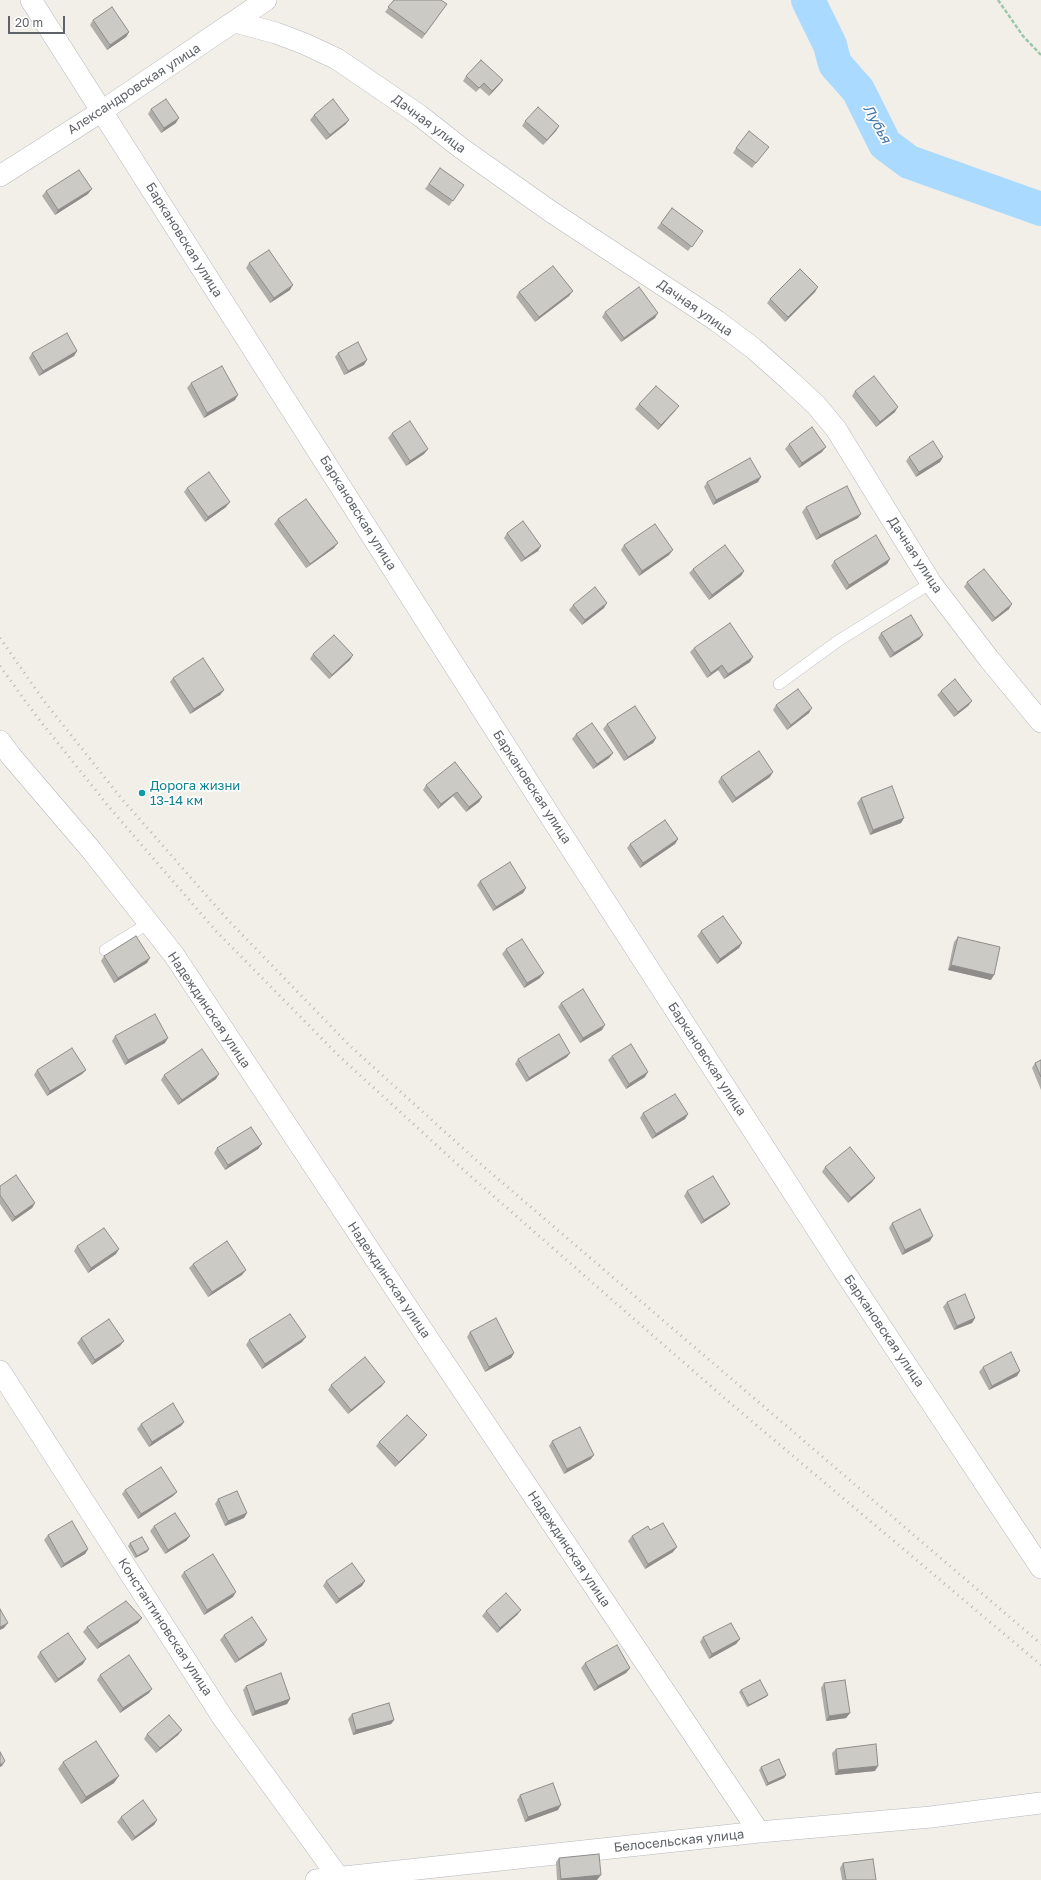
<!DOCTYPE html>
<meta charset="utf-8">
<style>
body{margin:0}
#map{position:relative;width:1041px;height:1880px;overflow:hidden;background:#f1efe8;font-family:"Golos Text",sans-serif}
canvas{display:block}
.scale{position:absolute;left:8px;top:16px;width:57px;height:18px;box-sizing:border-box;border:2px solid #5f6368;border-top:0;padding-left:5px;font-size:12px;line-height:14px;white-space:nowrap;color:#5f6368;-webkit-text-stroke:3px #fff;paint-order:stroke}
</style>
<div id="map">
<canvas width="1041" height="1880"></canvas>
<div class="scale">20 m</div>
</div>
<script>
const ctx = document.querySelector('canvas').getContext('2d');
ctx.lineJoin = 'round';
const toPath = rows => new Path2D(rows.map(r => 'M' + r).join(''));
function stroke(path, color, width, dash) { ctx.strokeStyle = color; ctx.lineWidth = width; ctx.lineCap = dash ? 'butt' : 'round'; ctx.setLineDash(dash || []); ctx.stroke(path); }
function fillPath(path, color) { ctx.fillStyle = color; ctx.fill(path, 'evenodd'); }
function write(font, color, halo, rows, align = 'center') {
  ctx.font = font + ' "Golos Text",sans-serif'; ctx.lineWidth = 3.5; ctx.setLineDash([]); ctx.textBaseline = 'middle'; ctx.strokeStyle = halo; ctx.fillStyle = color; for (const [text, x, y, turn = 0] of rows) {
    ctx.save(); ctx.translate(x, y); ctx.rotate((+turn || 0) * Math.PI / 180); ctx.textAlign = isNaN(turn) ? turn : align; if (halo) ctx.strokeText(text, 0, 0); ctx.fillText(text, 0, 0); ctx.restore();
  }
}
const river = toPath([
 [808,0,830,45,835,64,858,90,885,144,909,162,1041,209]
]);
const path = toPath([
 [998,0,1023,36,1041,55]
]);
const service = toPath([
 [779,684,838,641,931,583],
 [105,950,149,923]
]);
const minor = toPath([
 [31,0,552,819,844,1271,1041,1568],
 [235,22,276,33,305,44,337,59,419,115,461,148,550,211,717,321,753,348,788,379,816,405,836,429,931,583,989,659,1041,722],
 [0,176,102,111,266,0],
 [0,741,11,756,92,851,174,955,431,1343,759,1832],
 [0,1371,223,1718,339,1878],
 [316,1880,759,1832,931,1817,1041,1803]
]);
const rail = toPath([
 [0,638,44,701,121,798,228,920,349,1045,476,1160,1041,1644],
 [0,666,34,713,109,807,216,931,339,1056,467,1173,729,1402,1041,1665]
]);
const wall = toPath([
 [394,0,447,4,422,39,385,12],
 [93,20,129,32,126,37,107,50,90,25],
 [466,76,503,80,500,84,489,96,480,88,476,92,463,81],
 [151,109,176,123,161,133,148,114],
 [314,115,346,124,326,140,310,120],
 [525,121,559,126,556,131,543,145,522,126],
 [769,147,752,168,733,153,736,148],
 [440,168,464,185,449,206,425,189],
 [46,191,88,194,55,215,42,196],
 [672,208,703,231,688,251,657,228],
 [249,263,290,290,270,303,246,268],
 [519,292,569,296,535,322,516,297],
 [815,292,785,322,767,303,770,299],
 [605,312,655,318,621,342,602,317],
 [77,351,74,356,39,376,29,358,32,353],
 [338,353,364,365,344,375,335,357],
 [191,383,235,400,204,418,187,388],
 [855,391,895,412,876,427,852,396],
 [639,404,675,411,658,430,635,409],
 [392,433,428,449,424,454,406,466,388,438],
 [789,444,822,452,799,468,785,449],
 [909,457,943,457,940,462,916,477,906,461],
 [707,482,758,482,713,505,704,487],
 [187,488,226,507,205,522,184,492],
 [806,507,858,518,816,540,802,512],
 [278,519,334,548,306,568,274,524],
 [507,533,541,546,538,551,521,562,504,538],
 [624,545,669,555,639,576,621,550],
 [890,559,887,564,846,590,831,566,834,561],
 [693,569,744,571,741,576,709,600,689,573],
 [967,582,1009,609,992,622,964,587],
 [573,605,604,608,582,625,569,610],
 [881,633,920,639,890,658,878,638],
 [694,648,750,662,724,679,718,670,707,678,690,652],
 [313,654,350,660,329,679,310,659],
 [173,678,224,690,220,695,190,714,170,682],
 [941,691,972,701,968,706,954,717,937,695],
 [776,705,809,713,787,730,773,710],
 [607,724,656,738,653,743,624,761,603,729],
 [576,734,613,753,609,758,593,769,572,739],
 [721,777,770,777,732,803,718,782],
 [426,785,482,797,479,802,466,812,453,796,438,809,423,790],
 [861,798,904,818,901,823,870,835,857,803],
 [678,839,675,844,640,868,627,848,630,844],
 [480,881,526,888,523,893,493,911,477,885],
 [701,931,742,943,739,948,717,964,697,936],
 [958,937,991,980,948,970,954,942],
 [506,949,540,978,524,988,502,954],
 [104,956,147,963,114,983,101,961],
 [561,1003,602,1030,580,1043,558,1007],
 [115,1036,165,1043,125,1065,112,1041],
 [612,1056,645,1077,626,1089,608,1060],
 [567,1057,526,1082,515,1064,518,1059],
 [1041,1060,1041,1090,1032,1068,1035,1063],
 [37,1070,86,1070,82,1074,47,1096,34,1075],
 [164,1075,216,1079,178,1105,161,1080],
 [643,1113,688,1114,685,1119,652,1139,640,1118],
 [262,1144,258,1149,225,1170,214,1153,217,1148],
 [825,1167,875,1178,872,1182,848,1203,822,1172],
 [0,1186,35,1203,32,1208,12,1222,0,1204],
 [687,1191,730,1204,726,1208,701,1224,684,1196],
 [892,1223,930,1241,902,1255,889,1228],
 [77,1246,116,1254,88,1273,74,1251],
 [193,1264,242,1275,208,1297,189,1268],
 [947,1302,975,1318,972,1323,954,1330,943,1307],
 [470,1332,514,1353,511,1358,485,1372,467,1337],
 [81,1338,120,1346,92,1365,77,1343],
 [249,1340,302,1342,262,1369,246,1345],
 [983,1367,1020,1371,1017,1376,989,1390,979,1372],
 [331,1385,382,1386,348,1414,328,1390],
 [184,1422,181,1426,149,1447,137,1429,141,1424],
 [427,1435,423,1440,395,1467,376,1446,379,1442],
 [552,1441,591,1459,564,1474,549,1446],
 [125,1490,177,1492,173,1496,138,1519,122,1494],
 [218,1499,247,1513,244,1518,225,1526,215,1504],
 [154,1526,190,1536,186,1541,165,1554,150,1531],
 [650,1530,673,1552,645,1569,628,1541,632,1536],
 [48,1535,88,1549,85,1554,61,1568,44,1540],
 [130,1543,149,1549,147,1552,135,1558,128,1546],
 [184,1572,233,1597,204,1615,181,1576],
 [326,1581,362,1586,336,1604,323,1586],
 [521,1610,517,1615,497,1633,482,1616,486,1611],
 [138,1623,97,1649,83,1632,87,1627],
 [224,1635,264,1645,235,1663,220,1640],
 [703,1637,740,1639,736,1644,709,1659,700,1642],
 [40,1652,83,1664,55,1683,37,1657],
 [585,1663,630,1668,626,1673,594,1691,581,1668],
 [100,1675,149,1693,120,1713,97,1680],
 [824,1683,850,1713,846,1718,826,1721,821,1688],
 [246,1686,290,1699,287,1704,252,1716,243,1690],
 [741,1690,768,1695,766,1697,747,1707,739,1692],
 [352,1714,394,1720,391,1724,353,1735,348,1719],
 [182,1730,178,1735,156,1753,144,1739,147,1734],
 [836,1749,875,1771,835,1775,832,1753],
 [63,1762,114,1783,81,1804,58,1769],
 [761,1767,786,1775,784,1778,766,1786,759,1770],
 [520,1795,558,1810,525,1822,517,1800],
 [121,1817,157,1820,154,1825,132,1841,117,1822],
 [559,1858,597,1880,557,1880,556,1862],
 [843,1863,876,1880,842,1880,840,1868]
]);
const shadedWall = toPath([
 [129,32,126,37,107,50,110,45],
 [503,80,500,84,489,96,492,91],
 [179,118,176,123,161,133,164,128],
 [349,120,346,124,326,140,330,135],
 [559,126,556,131,543,145,547,140],
 [92,189,88,194,55,215,58,210],
 [293,285,290,290,270,303,274,298],
 [818,287,815,292,785,322,788,317],
 [573,291,569,296,535,322,539,317],
 [658,313,655,318,621,342,624,338],
 [77,351,74,356,39,376,43,371],
 [367,360,364,365,344,375,348,371],
 [238,395,235,400,204,418,207,413],
 [679,406,675,411,658,430,661,425],
 [898,407,895,412,876,427,880,422],
 [826,447,822,452,799,468,802,463],
 [428,449,424,454,406,466,410,461],
 [943,457,940,462,916,477,919,472],
 [761,477,758,482,713,505,716,500],
 [230,502,226,507,205,522,208,517],
 [861,514,858,518,816,540,820,535],
 [338,543,334,548,306,568,310,564],
 [541,546,538,551,521,562,525,558],
 [673,550,669,555,639,576,642,571],
 [890,559,887,564,846,590,849,585],
 [744,571,741,576,709,600,712,595],
 [607,603,604,608,582,625,585,620],
 [1012,604,1009,609,992,622,995,618],
 [923,635,920,639,890,658,894,653],
 [353,655,350,660,329,679,332,675],
 [753,657,750,662,724,679,728,674],
 [722,665,718,670,707,678,711,673],
 [224,690,220,695,190,714,194,709],
 [972,701,968,706,954,717,958,712],
 [812,708,809,713,787,730,791,725],
 [656,738,653,743,624,761,628,757],
 [613,753,609,758,593,769,597,764],
 [773,772,770,777,732,803,736,798],
 [457,792,453,796,438,809,441,804],
 [482,797,479,802,466,812,469,807],
 [904,818,901,823,870,835,873,830],
 [678,839,675,844,640,868,643,863],
 [526,888,523,893,493,911,496,907],
 [742,943,739,948,717,964,720,959],
 [150,958,147,963,114,983,118,978],
 [951,965,994,975,991,980,948,970],
 [544,973,540,978,524,988,527,983],
 [605,1025,602,1030,580,1043,583,1038],
 [168,1038,165,1043,125,1065,128,1060],
 [570,1053,567,1057,526,1082,529,1078],
 [86,1070,82,1074,47,1096,50,1091],
 [648,1072,645,1077,626,1089,629,1084],
 [219,1074,216,1079,178,1105,182,1100],
 [688,1114,685,1119,652,1139,656,1134],
 [262,1144,258,1149,225,1170,228,1165],
 [875,1178,872,1182,848,1203,851,1198],
 [35,1203,32,1208,12,1222,15,1217],
 [730,1204,726,1208,701,1224,704,1220],
 [933,1236,930,1241,902,1255,905,1250],
 [119,1249,116,1254,88,1273,91,1268],
 [246,1270,242,1275,208,1297,212,1292],
 [975,1318,972,1323,954,1330,957,1326],
 [306,1337,302,1342,262,1369,265,1364],
 [124,1341,120,1346,92,1365,95,1360],
 [514,1353,511,1358,485,1372,489,1367],
 [1020,1371,1017,1376,989,1390,992,1386],
 [385,1382,382,1386,348,1414,351,1410],
 [184,1422,181,1426,149,1447,152,1442],
 [427,1435,423,1440,395,1467,399,1462],
 [594,1455,591,1459,564,1474,567,1469],
 [177,1492,173,1496,138,1519,141,1514],
 [247,1513,244,1518,225,1526,228,1521],
 [190,1536,186,1541,165,1554,168,1550],
 [677,1547,673,1552,645,1569,648,1564],
 [88,1549,85,1554,61,1568,64,1564],
 [149,1549,147,1552,135,1558,137,1556],
 [365,1581,362,1586,336,1604,339,1599],
 [236,1592,233,1597,204,1615,207,1610],
 [521,1610,517,1615,497,1633,500,1628],
 [142,1618,138,1623,97,1649,100,1644],
 [8,1623,4,1628,0,1630,0,1627],
 [740,1639,736,1644,709,1659,712,1654],
 [267,1640,264,1645,235,1663,239,1659],
 [86,1659,83,1664,55,1683,58,1679],
 [630,1668,626,1673,594,1691,598,1686],
 [152,1689,149,1693,120,1713,123,1708],
 [768,1695,766,1697,747,1707,749,1705],
 [290,1699,287,1704,252,1716,255,1711],
 [850,1713,846,1718,826,1721,829,1716],
 [394,1720,391,1724,353,1735,356,1730],
 [182,1730,178,1735,156,1753,160,1748],
 [5,1761,2,1766,0,1767,0,1765],
 [878,1766,875,1771,835,1775,838,1770],
 [786,1775,784,1778,766,1786,768,1783],
 [119,1776,114,1783,81,1804,86,1797],
 [561,1805,558,1810,525,1822,528,1817],
 [157,1820,154,1825,132,1841,135,1837],
 [601,1875,597,1880,560,1880,561,1879]
]);
const building = toPath([
 [394,0,441,0,447,4,425,34,388,7,394,0],
 [112,7,129,32,110,45,93,20,112,7],
 [481,60,503,80,492,91,484,83,479,88,466,76,481,60],
 [166,99,179,118,164,128,151,109,166,99],
 [333,99,349,120,330,135,314,115,333,99],
 [538,107,559,126,547,140,525,121,538,107],
 [749,131,769,147,756,163,736,148,749,131],
 [440,168,464,185,453,201,429,184,440,168],
 [79,170,92,189,58,210,46,191,79,170],
 [672,208,703,231,692,247,661,223,672,208],
 [269,250,293,285,274,298,249,263,269,250],
 [553,266,573,291,539,317,519,292,553,266],
 [800,269,818,287,788,317,770,299,800,269],
 [639,287,658,313,624,338,605,312,639,287],
 [67,333,77,351,43,371,32,353,67,333],
 [358,342,367,360,348,371,338,353,358,342],
 [222,366,238,395,207,413,191,383,222,366],
 [874,376,898,407,880,422,855,391,874,376],
 [656,386,679,406,661,425,639,404,656,386],
 [410,421,428,449,410,461,392,433,410,421],
 [812,427,826,447,802,463,789,444,812,427],
 [933,441,943,457,919,472,909,457,933,441],
 [750,458,761,477,716,500,707,482,750,458],
 [209,472,230,502,208,517,187,488,209,472],
 [847,486,861,514,820,535,806,507,847,486],
 [306,499,338,543,310,564,278,519,306,499],
 [523,521,541,546,525,558,507,533,523,521],
 [655,524,673,550,642,571,624,545,655,524],
 [876,535,890,559,849,585,834,561,876,535],
 [725,545,744,571,712,595,693,569,725,545],
 [984,569,1012,604,995,618,967,582,984,569],
 [595,587,607,603,585,620,573,605,595,587],
 [911,615,923,635,894,653,881,633,911,615],
 [730,623,753,657,728,674,722,665,711,673,694,648,730,623],
 [334,635,353,655,332,675,313,654,334,635],
 [203,658,224,690,194,709,173,678,203,658],
 [955,679,972,701,958,712,941,691,955,679],
 [798,689,812,708,791,725,776,705,798,689],
 [635,706,656,738,628,757,607,724,635,706],
 [592,723,613,753,597,764,576,734,592,723],
 [759,751,773,772,736,798,721,777,759,751],
 [455,762,482,797,469,807,457,792,441,804,426,785,455,762],
 [892,786,904,818,873,830,861,798,892,786],
 [665,820,678,839,643,863,630,844,665,820],
 [510,862,526,888,496,907,480,881,510,862],
 [723,916,742,943,720,959,701,931,723,916],
 [136,936,150,958,118,978,104,956,136,936],
 [958,937,1000,947,994,975,951,965,958,937],
 [522,939,544,973,527,983,506,949,522,939],
 [583,989,605,1025,583,1038,561,1003,583,989],
 [155,1014,168,1038,128,1060,115,1036,155,1014],
 [559,1034,570,1053,529,1078,518,1059,559,1034],
 [631,1044,648,1072,629,1084,612,1056,631,1044],
 [72,1048,86,1070,50,1091,37,1070,72,1048],
 [202,1049,219,1074,182,1100,164,1075,202,1049],
 [1041,1060,1041,1077,1035,1063,1041,1060],
 [675,1094,688,1114,656,1134,643,1113,675,1094],
 [251,1127,262,1144,228,1165,217,1148,251,1127],
 [850,1147,875,1178,851,1198,825,1167,850,1147],
 [16,1175,35,1203,15,1217,0,1195,0,1186,16,1175],
 [713,1176,730,1204,704,1220,687,1191,713,1176],
 [920,1209,933,1236,905,1250,892,1223,920,1209],
 [104,1228,119,1249,91,1268,77,1246,104,1228],
 [227,1241,246,1270,212,1292,193,1264,227,1241],
 [965,1294,975,1318,957,1326,947,1302,965,1294],
 [290,1314,306,1337,265,1364,249,1340,290,1314],
 [496,1318,514,1353,489,1367,470,1332,496,1318],
 [109,1319,124,1341,95,1360,81,1338,109,1319],
 [1011,1352,1020,1371,992,1386,983,1367,1011,1352],
 [365,1357,385,1382,351,1410,331,1385,365,1357],
 [173,1403,184,1422,152,1442,141,1424,173,1403],
 [407,1415,427,1435,399,1462,379,1442,407,1415],
 [580,1427,594,1455,567,1469,552,1441,580,1427],
 [161,1467,177,1492,141,1514,125,1490,161,1467],
 [237,1491,247,1513,228,1521,218,1499,237,1491],
 [175,1513,190,1536,168,1550,154,1526,175,1513],
 [72,1521,88,1549,64,1564,48,1535,72,1521],
 [663,1523,677,1547,648,1564,632,1536,648,1526,650,1530,663,1523],
 [142,1537,149,1549,137,1556,130,1543,142,1537],
 [213,1554,236,1592,207,1610,184,1572,213,1554],
 [352,1563,365,1581,339,1599,326,1581,352,1563],
 [506,1593,521,1610,500,1628,486,1611,506,1593],
 [126,1601,142,1618,100,1644,87,1627,126,1601],
 [0,1609,8,1623,0,1627,0,1609],
 [252,1617,267,1640,239,1659,224,1635,252,1617],
 [731,1623,740,1639,712,1654,703,1637,731,1623],
 [68,1633,86,1659,58,1679,40,1652,68,1633],
 [617,1645,630,1668,598,1686,585,1663,617,1645],
 [129,1655,152,1689,123,1708,100,1675,129,1655],
 [281,1673,290,1699,255,1711,246,1686,281,1673],
 [760,1680,768,1695,749,1705,741,1690,760,1680],
 [845,1680,850,1713,829,1716,824,1683,845,1680],
 [389,1703,394,1720,356,1730,352,1714,389,1703],
 [169,1715,182,1730,160,1748,147,1734,169,1715],
 [96,1741,119,1776,86,1797,63,1762,96,1741],
 [876,1744,878,1766,838,1770,836,1749,876,1744],
 [0,1752,5,1761,0,1765,0,1752],
 [779,1759,786,1775,768,1783,761,1767,779,1759],
 [553,1783,561,1805,528,1817,520,1795,553,1783],
 [143,1800,157,1820,135,1837,121,1817,143,1800],
 [599,1854,601,1875,561,1879,559,1858,599,1854],
 [873,1859,876,1880,846,1880,843,1863,873,1859]
]);
const markers = [
 [142,793,4,"#0f9aa8"]
];
const streetNames = [
 ["Александровская улица",134,89,-33],
 ["Дачная улица",429,124,37],
 ["Баркановская улица",184,240,58],
 ["Дачная улица",695,308,35],
 ["Баркановская улица",358,513,58],
 ["Дачная улица",915,555,57],
 ["Баркановская улица",532,787,57],
 ["Надеждинская улица",209,1010,56],
 ["Баркановская улица",707,1059,57],
 ["Надеждинская улица",389,1280,56],
 ["Баркановская улица",884,1331,56],
 ["Надеждинская улица",569,1549,56],
 ["Константиновская улица",165,1627,57],
 ["Белосельская улица",679,1841,-6]
];
const cultureNames = [
 ["Дорога жизни",150,786],
 ["13-14 км",150,801]
];
const waterNames = [
 ["Лубья",877,124,61]
];
stroke(river, '#aadaff', 34);
stroke(service, '#b5b8bc', 12);
stroke(minor, '#b5b8bc', 22);
stroke(path, '#9cc7a9', 2.5, [4, 2]);
stroke(service, '#fff', 11);
stroke(minor, '#fff', 21);
stroke(rail, '#b6b7b8', 3, [1, 5]);
fillPath(wall, '#afaea9');
fillPath(shadedWall, '#8f8d8a');
fillPath(building, '#cccac5');
stroke(building, '#8f8d8a', 1);
for (const [x, y, r, color] of markers) { const dot = new Path2D(); dot.arc(x, y, r, 0, 2 * Math.PI); ctx.fillStyle = color; ctx.fill(dot); stroke(dot, '#fff', 1.5); }
write('13px', '#5f6368', '#fff', streetNames);
write('13px', '#0d838f', '#fff', cultureNames, 'left');
write('italic 14px', '#4174aa', '#fff', waterNames);
</script>
